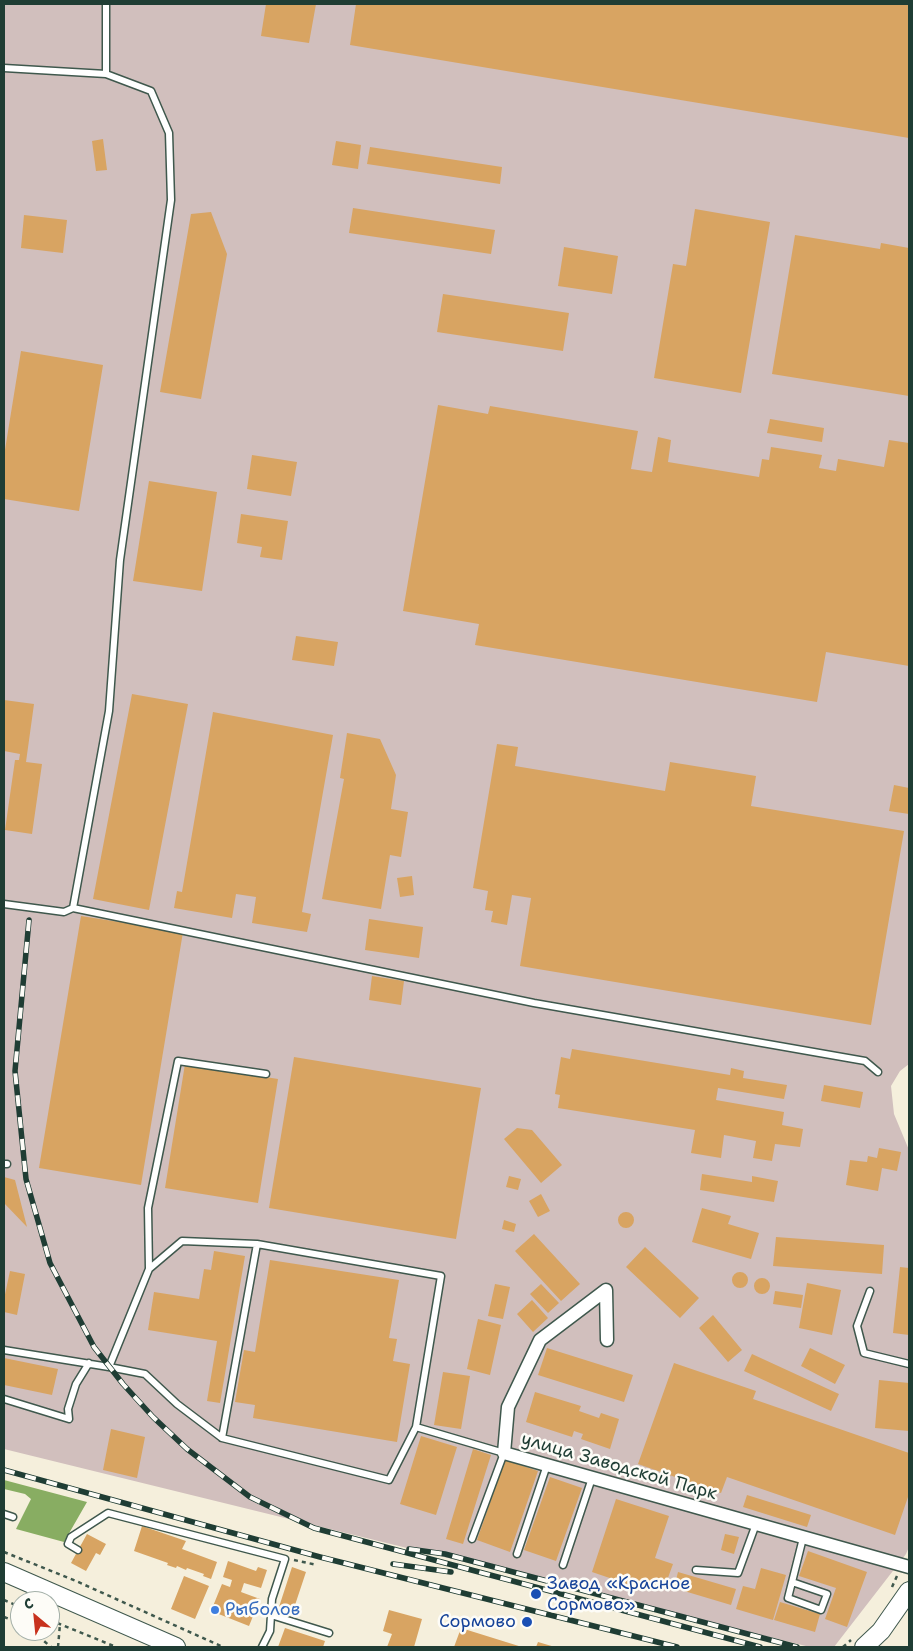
<!DOCTYPE html>
<meta charset="utf-8">
<style>
body{margin:0}
#map{position:relative;width:913px;height:1651px;overflow:hidden;background:#f5efdc;font-family:"Shantell Sans",sans-serif}
canvas{display:block}
.frame{position:absolute;inset:0;border:5px solid #1f3d34;pointer-events:none}
.north{position:absolute;left:10px;top:1591px;width:50px;height:50px;box-sizing:border-box;background:#fdfcf7;border:1px solid #a4b0a9;border-radius:50%;rotate:332deg;font-size:14px;font-weight:700;line-height:20px;text-align:center;color:#1f3d34}
.north::after{content:'';display:block;margin:auto;width:18px;height:22px;background:#c8321e;clip-path:polygon(50% 0,100% 100%,50% 72%,0 100%)}
</style>
<div id="map">
<canvas width="913" height="1651"></canvas>
<div class="frame"></div>
<div class="north">С</div>
</div>
<script>
const ctx = document.querySelector('canvas').getContext('2d');
ctx.lineJoin = 'round';
function fillPath(path, color) { ctx.fillStyle = color; ctx.fill(path, 'evenodd'); }
const toPath = rows => new Path2D(rows.map(r => 'M' + r).join(''));
function stroke(path, color, width, dash) { ctx.strokeStyle = color; ctx.lineWidth = width; ctx.lineCap = dash ? 'butt' : 'round'; ctx.setLineDash(dash || []); ctx.stroke(path); }
function write(font, color, halo, rows, align = 'center') {
  ctx.font = font + ' "Shantell Sans",sans-serif'; ctx.lineWidth = 5; ctx.setLineDash([]); ctx.textBaseline = 'middle'; ctx.strokeStyle = halo; ctx.fillStyle = color; for (const [text, x, y, turn = 0] of rows) {
    ctx.save(); ctx.translate(x, y); ctx.rotate((+turn || 0) * Math.PI / 180); ctx.textAlign = isNaN(turn) ? turn : align; if (halo) ctx.strokeText(text, 0, 0); ctx.fillText(text, 0, 0); ctx.restore();
  }
}
const industrial = toPath([
 [4,4,909,4,909,1064,900,1071,891,1086,894,1114,909,1150,909,1547,906,1554,834,1647,810,1647,4,1449]
]);
const forest = toPath([
 [4,1480,87,1502,64,1542,16,1529,31,1499,25,1494,4,1489]
]);
const building = toPath([
 [266,4,316,4,309,43,261,36],
 [356,4,909,4,909,138,350,45],
 [103,139,107,170,96,171,92,141],
 [336,141,361,145,358,169,332,165],
 [370,147,502,167,500,184,367,164],
 [353,208,495,230,491,254,349,233],
 [695,209,770,222,741,393,654,378,673,264,686,266],
 [211,212,227,254,201,399,160,392,191,214],
 [24,215,67,220,63,253,21,248],
 [795,235,880,249,881,243,909,248,909,396,772,374],
 [564,247,618,256,612,294,558,286],
 [443,294,569,313,563,351,437,332],
 [21,351,103,365,79,511,4,499,4,456],
 [438,405,488,414,490,406,638,431,631,469,652,472,658,437,671,440,668,462,759,477,762,459,769,460,771,447,822,455,819,468,836,471,838,459,884,467,889,440,909,443,909,666,826,652,817,702,475,645,479,624,403,611],
 [770,419,824,428,822,442,767,433],
 [252,455,297,462,291,496,247,489],
 [149,481,217,492,202,591,133,581],
 [241,514,288,521,282,560,260,557,262,547,237,543],
 [296,636,338,642,334,666,292,660],
 [132,694,188,704,149,910,93,899],
 [4,700,34,704,26,762,42,764,32,834,5,830,15,760,19,760,20,754,4,751],
 [213,712,333,735,302,912,311,914,307,932,252,923,256,897,236,894,232,918,174,908,177,891,182,892],
 [347,733,380,739,396,775,391,809,408,812,401,857,390,855,381,909,322,899,344,779,340,778],
 [497,744,518,747,515,766,665,791,670,762,756,776,751,806,904,831,871,1025,520,966,531,898,512,895,507,925,491,922,493,911,485,910,488,891,473,888],
 [894,785,909,788,909,814,889,811],
 [412,876,414,895,400,897,397,878],
 [81,916,183,932,141,1185,39,1168],
 [369,919,423,927,419,958,365,950],
 [372,976,404,981,401,1005,369,1000],
 [572,1049,730,1075,731,1068,744,1071,743,1078,787,1085,784,1099,718,1088,716,1100,784,1112,782,1125,803,1129,800,1147,775,1144,772,1161,753,1158,756,1141,724,1135,721,1158,691,1153,695,1130,558,1108,560,1095,555,1094,561,1057,570,1059],
 [294,1057,481,1088,456,1239,269,1208],
 [185,1064,278,1079,258,1203,165,1188],
 [824,1085,863,1092,860,1108,821,1101],
 [517,1128,532,1130,562,1165,541,1183,504,1139],
 [879,1148,901,1152,897,1171,882,1168,878,1191,846,1185,850,1160,867,1162,868,1156,877,1158],
 [702,1174,752,1182,752,1176,778,1181,774,1202,700,1190],
 [509,1176,521,1179,518,1190,506,1187],
 [4,1177,15,1180,27,1227,4,1203],
 [541,1194,550,1211,538,1217,529,1201],
 [702,1208,731,1216,728,1224,759,1233,751,1259,692,1242],
 '618 1220a8 8 0 1 1 16 0a8 8 0 1 1-16 0Z',
 [504,1220,516,1224,514,1232,502,1229],
 [534,1234,580,1284,561,1301,515,1251],
 [776,1237,884,1245,882,1274,773,1266],
 [645,1247,699,1298,680,1318,626,1267],
 [214,1251,245,1256,220,1403,207,1401,217,1341,148,1330,154,1292,199,1299,204,1269,211,1270],
 [270,1260,399,1280,389,1338,397,1339,393,1361,410,1364,397,1442,253,1418,255,1405,235,1402,244,1350,255,1352],
 [900,1267,909,1268,909,1335,893,1333],
 [10,1271,25,1274,17,1315,4,1312,4,1299],
 '732 1280a8 8 0 1 1 16 0a8 8 0 1 1-16 0Z',
 '754 1286a8 8 0 1 1 16 0a8 8 0 1 1-16 0Z',
 [807,1283,841,1290,832,1335,799,1328],
 [495,1284,510,1287,503,1319,488,1316],
 [541,1284,559,1303,548,1313,530,1294],
 [775,1291,803,1295,801,1308,773,1304],
 [532,1300,548,1318,533,1332,517,1314],
 [713,1315,742,1350,728,1362,699,1328],
 [478,1319,501,1325,490,1375,467,1369],
 [547,1348,633,1375,624,1402,538,1375],
 [810,1348,845,1365,835,1384,801,1366],
 [752,1354,839,1394,831,1411,744,1371],
 [4,1358,58,1369,52,1395,4,1385],
 [674,1363,756,1391,753,1399,909,1453,909,1494,895,1535,727,1477,721,1493,638,1464],
 [443,1372,470,1376,461,1429,434,1425],
 [879,1380,909,1383,909,1431,875,1428],
 [535,1392,581,1406,579,1411,599,1418,601,1413,619,1419,610,1449,581,1439,583,1434,574,1431,572,1437,526,1422],
 [111,1429,145,1437,137,1478,103,1470],
 [421,1436,457,1447,436,1515,400,1504],
 [473,1449,491,1455,463,1544,446,1539],
 [505,1460,538,1471,510,1552,477,1540],
 [550,1477,582,1488,556,1561,524,1550],
 [747,1495,811,1515,807,1527,743,1507],
 [616,1499,669,1516,655,1558,673,1564,665,1586,648,1581,645,1590,592,1572],
 [142,1526,186,1541,182,1549,217,1562,211,1579,203,1576,204,1574,187,1568,186,1570,177,1566,176,1568,167,1565,168,1563,134,1551],
 [87,1534,106,1544,100,1555,96,1553,86,1571,71,1563],
 [725,1534,739,1537,734,1554,721,1550],
 [808,1551,867,1572,847,1627,825,1619,836,1588,799,1576],
 [228,1561,256,1571,258,1567,267,1570,261,1588,244,1583,241,1592,260,1599,249,1626,211,1611,222,1584,230,1587,232,1580,223,1577],
 [292,1567,306,1572,293,1611,279,1607],
 [761,1568,786,1575,773,1620,736,1609,743,1586,755,1589],
 [678,1572,736,1589,731,1605,674,1588],
 [184,1576,209,1586,195,1619,171,1609],
 [780,1602,820,1614,815,1632,774,1620],
 [389,1610,422,1619,414,1647,387,1647,392,1634,383,1631],
 [285,1628,325,1641,323,1647,278,1647],
 [461,1628,522,1647,454,1647],
 [538,1642,555,1647,536,1647]
]);
const path = toPath([
 [4,1552,76,1581,223,1647],
 [294,1560,317,1565],
 [892,1587,897,1576],
 [4,1600,20,1607],
 [14,1605,20,1620],
 [4,1617,20,1623],
 [50,1620,116,1647],
 [32,1631,51,1647],
 [58,1647,60,1624],
 [843,1647,851,1640]
]);
const lane = toPath([
 [4,68,106,74,106,4],
 [106,74,151,91,169,133,171,200,120,560,109,711,73,908,534,1003,865,1061,878,1072],
 [4,904,64,912,73,908],
 [4,1164,7,1164],
 [149,1269,148,1208,178,1061,266,1074],
 [870,1291,857,1326,864,1353,909,1364],
 [4,1350,109,1367,149,1269,182,1241,257,1244],
 [109,1367,145,1374,177,1404,222,1438],
 [4,1399,69,1419,68,1409,76,1384,89,1363],
 [416,1427,389,1480,222,1438,257,1244,441,1276,416,1427,504,1453,472,1539],
 [4,1514,13,1517],
 [78,1550,68,1544,71,1537,108,1513,285,1559,272,1599,270,1631,262,1647],
 [517,1554,547,1465],
 [563,1565,592,1478],
 [696,1570,738,1573,756,1524],
 [792,1582,827,1594,821,1610,788,1598,803,1538],
 [271,1615,329,1633]
]);
const street = toPath([
 [607,1340,606,1290,540,1340,508,1407,504,1453,909,1567]
]);
const secondary = toPath([
 [4,1572,176,1647],
 [864,1647,881,1631,909,1591]
]);
const rail = toPath([
 [29,920,15,1071,26,1179,50,1263,94,1347,123,1384,153,1417,187,1449,250,1497,314,1528,760,1647],
 [4,1470,320,1557,677,1647],
 [409,1549,445,1554,797,1647],
 [393,1564,451,1572]
]);
const markers = [
 [536,1594,6,"#1a4fb4"],
 [215,1610,5,"#3f7fe0"],
 [527,1622,6,"#1a4fb4"]
];
const streetNames = [
 ["улица Заводской Парк",619,1467,16]
];
const transitNames = [
 ["Завод «Красное",547,1584],
 ["Сормово»",547,1605],
 ["Сормово",516,1622,"right"]
];
const shopNames = [
 ["Рыболов",225,1610]
];
fillPath(industrial, '#d1bfbd');
fillPath(forest, '#88ad62');
fillPath(building, '#d8a462');
stroke(lane, '#3f584d', 9);
stroke(street, '#3f584d', 15);
stroke(secondary, '#3f584d', 20);
stroke(path, '#3f584d', 2.5, [4, 4]);
stroke(lane, '#fff', 6);
stroke(street, '#fff', 12);
stroke(secondary, '#fff', 18);
stroke(rail, '#1f3d34', 5.5);
stroke(rail, '#fdfcf7', 4, [11]);
for (const [x, y, r, color] of markers) { const dot = new Path2D(); dot.arc(x, y, r, 0, 2 * Math.PI); ctx.fillStyle = color; ctx.fill(dot); stroke(dot, '#fdfcf7', 2); }
write('18px', '#1f3d34', '#fdfcf7', streetNames);
write('18px', '#164399', '#fdfcf7', transitNames, 'left');
write('18px', '#366cbe', '#fdfcf7', shopNames, 'left');
</script>
